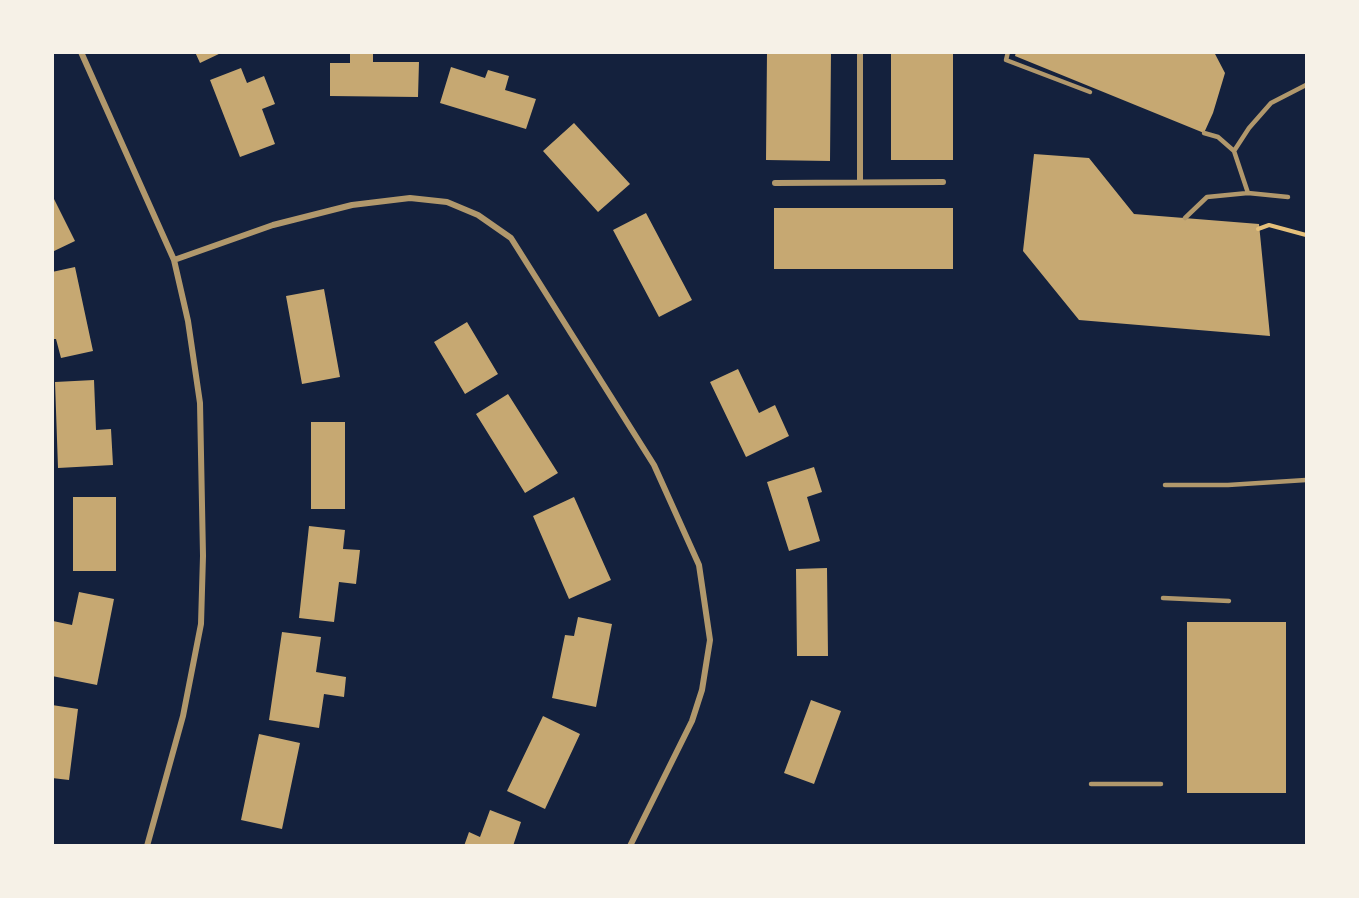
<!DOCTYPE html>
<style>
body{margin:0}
#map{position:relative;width:1359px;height:898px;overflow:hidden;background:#14213d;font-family:"Source Sans 3",sans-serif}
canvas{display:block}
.frame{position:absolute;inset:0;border:54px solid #f6f1e7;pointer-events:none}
</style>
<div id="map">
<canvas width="1359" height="898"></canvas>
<div class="frame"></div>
</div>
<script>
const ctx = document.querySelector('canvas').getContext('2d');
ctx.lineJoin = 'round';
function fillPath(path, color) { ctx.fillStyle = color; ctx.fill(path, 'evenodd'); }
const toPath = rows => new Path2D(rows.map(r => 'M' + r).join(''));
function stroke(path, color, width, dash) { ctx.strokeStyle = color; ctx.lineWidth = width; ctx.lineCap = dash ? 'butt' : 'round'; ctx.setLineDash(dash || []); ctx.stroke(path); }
const building = toPath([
 [195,52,223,52,200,63],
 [350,52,373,52,373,62,419,62,418,97,330,96,330,63,350,63],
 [767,52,831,52,830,161,766,160],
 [891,52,953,52,953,160,891,160],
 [1016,52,1214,52,1225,73,1213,113,1204,133,1015,56],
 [451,67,485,78,488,70,509,76,505,90,536,99,526,129,440,103],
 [241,68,247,83,264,76,275,104,262,109,275,144,240,157,210,80],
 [574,123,630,184,598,212,543,151],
 [1034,154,1089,158,1134,214,1259,224,1270,336,1079,320,1023,251],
 [52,195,75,241,52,252],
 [774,208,953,208,953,269,774,269],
 [646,213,692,300,659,317,613,230],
 [75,267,93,351,61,358,56,339,52,339,52,272],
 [324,289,340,377,302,384,286,296],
 [467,322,498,374,465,394,434,342],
 [738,369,759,413,775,405,789,436,746,457,710,382],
 [94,380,96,430,111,429,113,465,58,468,55,382],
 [508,394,558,473,525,493,476,414],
 [311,422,345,422,345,509,311,509],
 [814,467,822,492,807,497,820,541,789,551,767,482],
 [73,497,116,497,116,571,73,571],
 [574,497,611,580,569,599,533,516],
 [309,526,345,530,343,549,360,550,356,584,339,582,334,622,299,618],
 [827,568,828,656,797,656,796,569],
 [79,592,114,599,97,685,52,676,53,621,72,625],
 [578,617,612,624,596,707,552,698,565,635,574,636],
 [1187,622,1286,622,1286,793,1187,793],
 [282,632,321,637,316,672,346,677,344,697,324,694,319,728,269,720],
 [811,700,841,711,814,784,784,773],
 [52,705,78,709,69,780,52,778],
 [543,716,580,734,545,809,507,791],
 [259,734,300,743,282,829,241,820],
 [490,810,521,822,513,846,464,846,469,832,480,837]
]);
const path = toPath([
 [1258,229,1269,225,1306,235]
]);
const service = toPath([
 [1008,52,1006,60,1090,92],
 [1204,133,1218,137,1234,151],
 [1288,197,1248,193,1234,151,1249,128,1271,103,1306,85],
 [1185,218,1207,197,1248,193],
 [1165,485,1228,485,1306,480],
 [1163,598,1229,601],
 [1091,784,1161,784]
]);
const minor = toPath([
 [81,52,174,260,188,321,200,403,203,556,201,624,183,716,147,846],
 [860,181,860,52],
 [775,183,943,182],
 [174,260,273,225,352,205,410,198,447,202,478,215,511,238,654,465,699,565,710,640,702,690,692,721,630,846]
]);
fillPath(building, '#c6a872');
stroke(path, '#e5c07b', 4);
stroke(service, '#b1986c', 4.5);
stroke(minor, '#b1986c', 6);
</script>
